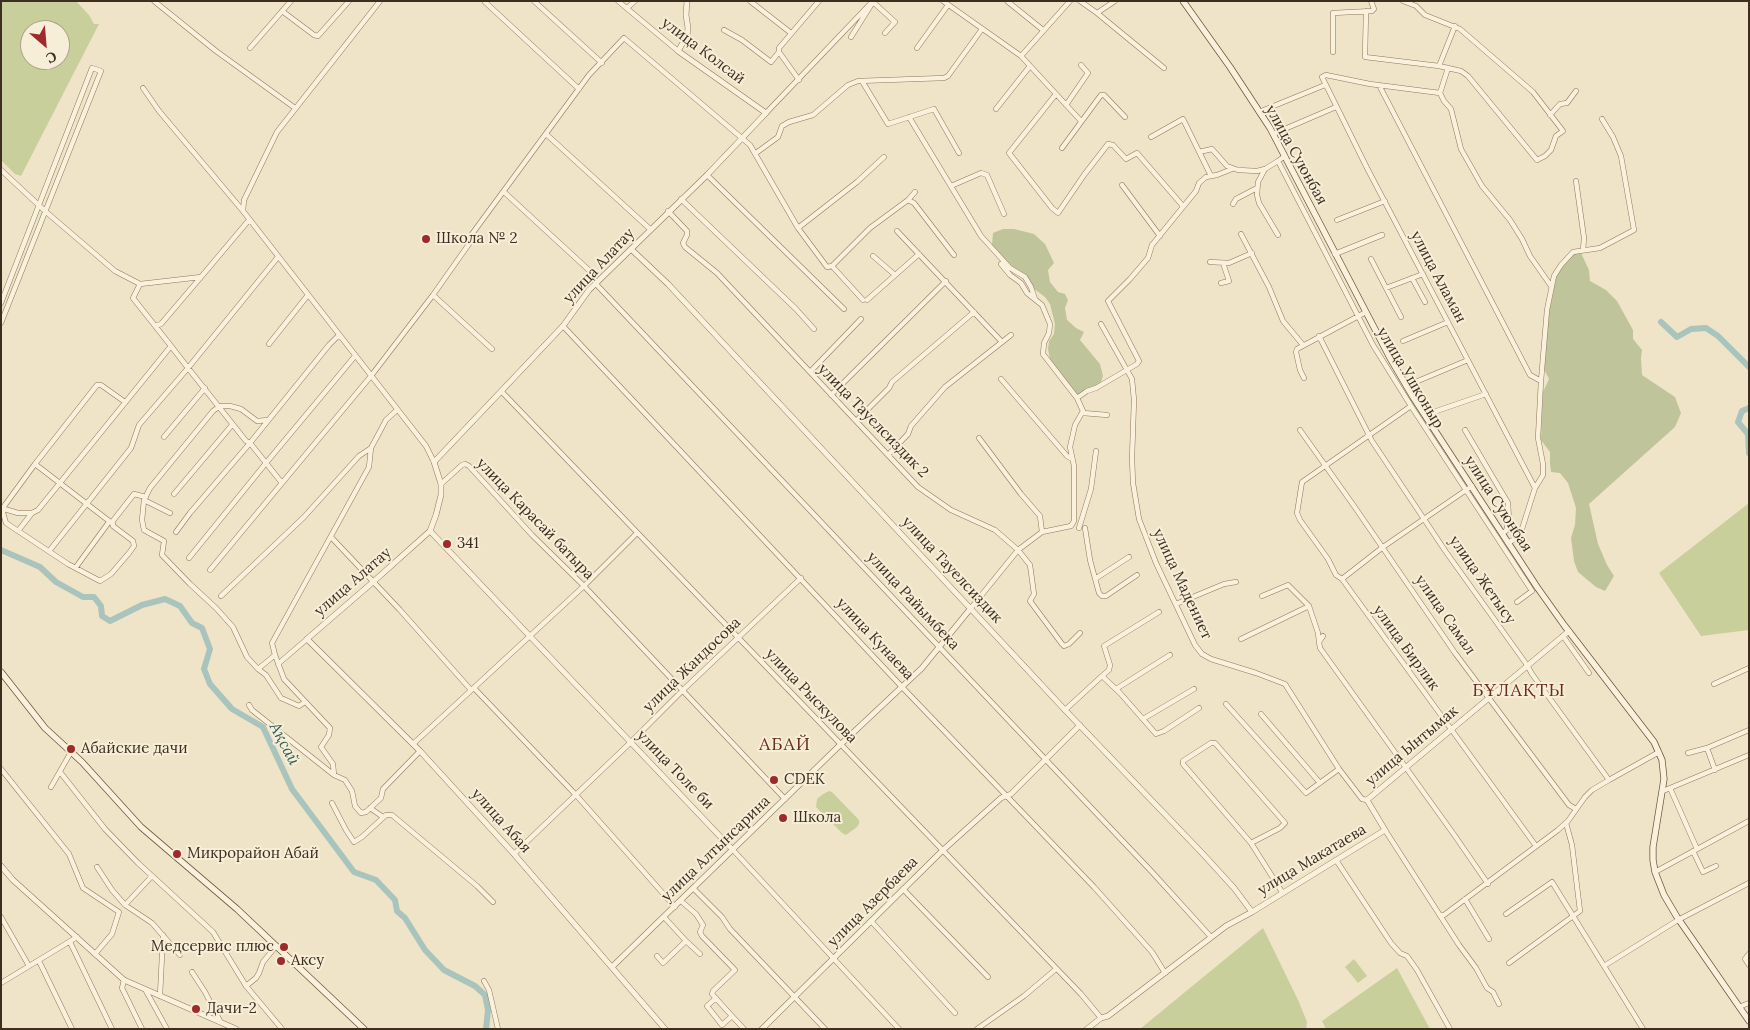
<!DOCTYPE html>
<meta charset="utf-8">
<style>
body{margin:0}
#map{position:relative;width:1750px;height:1030px;overflow:hidden;background:#f0e4c8;font-family:Lora,serif}
canvas{display:block}
.frame{position:absolute;inset:0;border:2px solid #3d2e20;pointer-events:none}
.north{position:absolute;left:20px;top:20px;width:50px;height:50px;box-sizing:border-box;background:#f7eed8;border:1px solid #ada18e;border-radius:50%;rotate:153deg;font-size:14px;font-weight:700;line-height:20px;text-align:center;color:#3d2e20}
.north::after{content:'';display:block;margin:auto;width:18px;height:22px;background:#9e2a2b;clip-path:polygon(50% 0,100% 100%,50% 72%,0 100%)}
</style>
<div id="map">
<canvas width="1750" height="1030"></canvas>
<div class="frame"></div>
<div class="north">С</div>
</div>
<script>
const ctx = document.querySelector('canvas').getContext('2d');
ctx.lineJoin = 'round';
function fillPath(path, color) { ctx.fillStyle = color; ctx.fill(path, 'evenodd'); }
const toPath = rows => new Path2D(rows.map(r => 'M' + r).join(''));
function stroke(path, color, width, dash) { ctx.strokeStyle = color; ctx.lineWidth = width; ctx.lineCap = dash ? 'butt' : 'round'; ctx.setLineDash(dash || []); ctx.stroke(path); }
function write(font, color, halo, rows, align = 'center') {
  ctx.font = font + ' Lora,serif'; ctx.lineWidth = 4; ctx.setLineDash([]); ctx.textBaseline = 'middle'; ctx.strokeStyle = halo; ctx.fillStyle = color; for (const [text, x, y, turn = 0] of rows) {
    ctx.save(); ctx.translate(x, y); ctx.rotate((+turn || 0) * Math.PI / 180); ctx.textAlign = isNaN(turn) ? turn : align; if (halo) ctx.strokeText(text, 0, 0); ctx.fillText(text, 0, 0); ctx.restore();
  }
}
const green = toPath([
 [1,1,76,1,89,15,94,24,99,24,21,176,15,174,1,160],
 [30,30,60,30,60,60,30,60],
 [1749,503,1749,630,1701,636,1659,573],
 [829,791,832,792,859,820,859,824,857,827,846,835,842,833,816,807,817,799,823,794],
 [1263,928,1299,1002,1307,1022,1306,1029,1140,1029],
 [1354,959,1367,976,1358,983,1345,967],
 [1397,968,1430,1029,1326,1029,1322,1021]
]);
const cemetery = toPath([
 [1003,229,1014,229,1034,234,1045,244,1054,263,1048,270,1050,282,1058,292,1065,294,1068,300,1065,308,1067,320,1076,328,1084,332,1080,340,1100,364,1103,376,1101,382,1094,387,1085,389,1078,396,1050,359,1048,349,1049,341,1054,334,1055,324,1050,304,1045,297,1033,288,992,245,993,233],
 [1578,252,1581,253,1589,270,1590,281,1606,290,1617,301,1633,330,1633,339,1642,350,1641,358,1642,375,1675,397,1681,413,1675,427,1589,504,1598,544,1607,565,1614,576,1605,591,1596,587,1578,572,1574,561,1571,538,1575,525,1576,508,1568,483,1560,473,1551,472,1550,464,1550,452,1541,440,1543,392,1549,379,1544,369,1548,315,1552,299,1556,278,1561,267,1568,258]
]);
const river = toPath([
 [1661,322,1677,337,1691,329,1706,328,1718,336,1749,367],
 [1749,408,1742,411,1738,422,1748,434,1749,453],
 [1,550,40,567,56,582,83,597,94,597,101,606,102,616,110,621,142,605,165,599,180,606,192,623,202,628,210,649,204,669,210,684,232,709,263,727,292,789,354,872,376,880,395,900,397,911,405,918,425,950,444,970,475,986,485,995,488,1010,486,1029]
]);
const minor = toPath([
 [154,1,216,51,295,108],
 [380,1,277,132,244,200,243,211,426,446,434,462],
 [534,1,602,63],
 [618,1,678,51],
 [750,1,791,33],
 [943,1,1021,56,1081,121],
 [1007,1,1043,30],
 [1080,1,1097,13,1164,68],
 [485,2,579,89],
 [627,8,635,1],
 [282,11,314,35,318,36,349,1],
 [1366,11,1365,57,1439,66,1461,71,1468,76,1537,160,1545,156,1551,150,1556,136,1563,131,1533,92,1460,29,1425,15,1416,6,1403,1],
 [1097,13,1115,1],
 [724,30,742,40,771,62,779,52,779,48,819,1],
 [851,37,873,2,895,22,885,33],
 [250,48,291,1],
 [917,48,948,5],
 [779,52,799,80],
 [1333,52,1333,13,1372,11,1374,9,1371,1],
 [1021,56,1070,1],
 [1439,66,1455,26],
 [1448,68,1440,93,1444,101,1451,109,1461,149,1482,186,1510,220,1522,239,1530,256,1551,286],
 [862,81,888,124,934,109,959,153],
 [1379,85,1530,375,1541,381],
 [143,88,159,111,243,211],
 [1440,93,1370,84,1326,75,1322,77,1367,168,1535,488],
 [1056,94,1009,153,1052,208,1058,213,1084,175,1108,144,1113,145,1126,159,1137,153,1182,205,1182,208],
 [1066,105,1088,73,1081,65],
 [996,109,1030,66],
 [1259,112,1325,85],
 [766,113,873,1],
 [1550,115,1560,104,1567,103,1576,91],
 [909,117,981,236,1010,268,1025,277,1031,287,1035,299],
 [546,134,650,229],
 [1273,134,1336,107],
 [1151,137,1183,119,1211,176],
 [1062,148,1101,95,1104,95,1125,117],
 [1199,152,1212,149,1227,166,1238,170,1257,171,1265,169,1278,161],
 [756,153,778,137,782,126,789,122,813,115,848,85,858,81,944,78,948,76,982,29],
 [1285,156,1278,161,1373,345,1411,406,1532,591,1517,602],
 [1265,169,1258,182,1257,195,1259,203,1278,235],
 [1,170,45,211,115,271,140,284,201,277,249,220],
 [707,175,844,309],
 [1576,181,1584,238,1583,250],
 [1122,185,1160,236],
 [951,186,981,173,987,175,1004,214],
 [504,192,592,273,596,284,1152,872,1211,937],
 [681,199,796,309,814,329],
 [908,200,914,203,954,255],
 [1233,204,1236,199,1257,188],
 [668,211,687,231,687,235,683,243,685,247,717,273,918,487,951,510,995,530,1018,550,1030,565,1034,594,1030,601,1062,644,1064,646,1069,644,1080,633],
 [1337,220,1385,201],
 [798,228,857,182,884,157],
 [897,231,1002,342],
 [1241,234,1269,287,1283,321,1303,345],
 [873,256,895,275],
 [1371,259,1401,317],
 [1210,262,1229,263,1252,253],
 [832,266,863,300],
 [1412,278,1425,302],
 [1221,283,1229,281,1223,263],
 [140,284,133,298,171,346],
 [1386,288,1423,274],
 [433,295,492,349],
 [867,300,919,254],
 [1,303,92,68,101,71,1,323],
 [1101,324,1132,379,1134,400,1132,458,1133,483,1139,519,1156,563,1195,645,1202,654,1211,659,1256,673,1285,684,1339,769,1362,799,1367,800],
 [155,326,161,324,201,277],
 [563,326,902,687,1094,887,1152,952,1165,973],
 [1319,336,1372,441,1446,552,1527,665,1532,674,1609,780,1659,752],
 [1403,341,1448,322],
 [269,344,308,295],
 [810,372,861,319],
 [1304,378,1300,370,1296,352,1297,349,1366,312],
 [1001,379,1067,456,1072,459],
 [1406,386,1468,360],
 [502,392,1081,994,1101,1018],
 [831,395,946,281],
 [1077,398,1087,391,1096,388,1137,364,1139,361,1108,301,1130,279,1148,258,1152,245,1196,191,1199,183,1206,177,1217,175,1232,169],
 [1411,406,1302,482,1297,513,1300,520,1328,559,1336,575,1342,579,1536,846],
 [1083,413,1107,415],
 [1425,415,1486,394],
 [856,421,889,388,892,382,974,312],
 [1300,430,1354,506,1455,653,1569,805,1576,809],
 [1465,430,1508,503,1509,520,1506,531,1502,533],
 [164,437,205,388],
 [979,438,1021,494,1040,516,1042,532],
 [888,455,908,434,911,426,945,387,1011,335],
 [35,464,97,385,101,385,125,402],
 [282,483,371,376,433,295,469,244,472,234,589,75,624,38,750,145,798,228,827,267,832,266,870,228,908,200,915,192],
 [441,484,462,465,465,464,469,466,532,535,584,586,785,799],
 [174,494,232,425],
 [144,500,170,513],
 [1,508,18,513,32,513,38,510,171,346,188,368,278,257],
 [113,524,35,464,2,509,6,523,68,564,100,581,111,574,129,553,134,546,133,541,113,526,112,522,134,494,146,497],
 [1079,528,1091,489,1096,451],
 [1085,528,1090,560,1099,593,1102,596,1106,596,1137,575],
 [18,531,32,513],
 [176,532,190,513,250,443,329,345,339,335],
 [331,537,400,610,471,690],
 [1508,543,1518,537,1521,532,1535,488,1543,475,1543,464,1538,438,1541,381,1547,310,1554,276,1561,265,1573,252,1600,248,1634,230,1621,156,1613,137,1602,119],
 [50,550,131,448,139,425,188,368,246,441,250,443,266,463,189,558],
 [76,567,109,522],
 [210,570,282,483,266,463,355,356],
 [1095,579,1129,557],
 [1342,579,1383,547,1472,486],
 [221,596,304,517,359,456,371,448,386,420,397,410],
 [1262,596,1288,585,1309,606],
 [1176,604,1224,584,1236,582],
 [971,608,1018,550,1042,532,1071,526,1074,521,1074,466,1070,447,1075,425,1083,411,1077,398,1043,354,1044,343,1049,333,1050,324,1042,305,1027,293,1021,283,1010,275,1001,264],
 [1323,636,1319,642,1320,648,1455,836,1488,884],
 [1563,636,1589,673],
 [1241,639,1309,606,1318,633,1319,642],
 [275,655,258,669,266,675,281,698,299,706,305,702],
 [278,664,307,639],
 [258,669,247,657,233,627,216,608,190,584,162,555,164,541,144,530,142,520,144,500,150,488,213,411,220,406,230,406,241,409,257,421,268,420],
 [1102,676,1109,670,1110,665,1104,646,1159,612],
 [1714,684,1749,668],
 [474,688,576,795,675,907],
 [1116,689,1170,655],
 [1226,704,1306,793,1339,769],
 [249,705,252,710,334,775,345,780,352,791,355,806,361,813,366,812,381,798,383,789,420,751],
 [1065,710,1102,676,1120,693,1156,734,1164,731,1199,708],
 [1261,714,1320,783],
 [1143,719,1194,689],
 [413,744,584,586,637,533],
 [1707,748,1715,770],
 [1688,753,1707,748,1749,730],
 [1,769,69,854,83,888,119,912,112,934,95,954],
 [60,772,105,829,138,863,213,932,246,986,282,1029],
 [334,775,333,764,321,747,329,735,330,728,284,679,275,655,272,643,369,467,371,448],
 [51,787,71,752],
 [1670,788,1697,849],
 [1663,791,1749,755],
 [332,803,346,830,354,842,362,837,386,815,392,815,477,886,493,902],
 [370,808,383,817],
 [1385,830,1459,945,1476,968,1487,988,1493,992,1499,1004],
 [1251,843,1280,828,1285,823,1215,743,1211,743,1183,761,1183,764,1251,843,1282,892],
 [733,850,899,1029],
 [1693,851,1703,872,1716,866],
 [514,854,631,742,683,690,801,578],
 [1336,860,1391,943,1400,953,1407,956,1417,970,1450,1029],
 [97,867,112,890,125,905,152,923,180,955],
 [1655,872,1749,821],
 [694,889,722,917,730,929,825,1029],
 [903,889,988,977],
 [1465,899,1489,939],
 [681,901,696,914,703,925,700,932,702,936,735,970,713,991,712,994,732,1016,722,1025,707,1006,716,998],
 [125,905,152,876],
 [1506,914,1552,882,1643,1029],
 [1440,916,1444,915,1558,830,1568,821,1585,797,1592,790,1609,780],
 [1,917,29,966],
 [664,917,686,941],
 [871,921,955,1013],
 [70,942,112,1029],
 [1749,954,1745,959,1749,965],
 [657,956,663,963,686,941,700,954],
 [39,961,72,1029],
 [1509,963,1580,911,1572,845,1566,823],
 [1604,966,1678,920,1749,883],
 [192,972,205,992,220,1021],
 [124,980,122,988,142,1029],
 [484,981,489,990,498,1029],
 [1,983,77,937],
 [246,986,256,978,259,973,263,962,276,946],
 [146,991,167,1029],
 [160,996,163,935],
 [1739,1007,1749,1003],
 [732,1016,744,1029],
 [977,1029,1024,996,1056,969]
]);
const tertiary = toPath([
 [631,249,668,284,1065,710,1203,854,1234,888,1252,912],
 [1335,254,1382,235],
 [430,531,733,850],
 [1,866,13,880,124,980,236,1029],
 [612,967,840,745,922,668,971,608],
 [665,1029,514,854,420,751,307,639,373,582,430,531,436,515,441,495,441,484,434,462,563,326,589,290,707,175,766,113,678,51,687,36,688,28,686,15,687,1],
 [762,1029,942,851,1001,798,1011,794,1080,725],
 [1087,1029,1101,1018,1108,1016,1226,926,1252,912,1385,830,1367,800,1569,631]
]);
const secondary = toPath([
 [1183,1,1230,67,1270,128,1390,358,1413,397,1537,587,1564,625,1654,742,1662,760,1664,779,1653,847,1653,860,1655,872,1664,895,1677,917,1749,1021],
 [1,672,45,728,82,762,141,827,237,909,364,1029]
]);
const markers = [
 [426,239,5,"#9e2a2b"],
 [447,544,5,"#9e2a2b"],
 [71,749,5,"#9e2a2b"],
 [774,780,5,"#9e2a2b"],
 [783,818,5,"#9e2a2b"],
 [177,854,5,"#9e2a2b"],
 [284,947,5,"#9e2a2b"],
 [281,961,5,"#9e2a2b"],
 [196,1009,5,"#9e2a2b"]
];
const streetNames = [
 ["улица Колсай",703,51,37],
 ["улица Суюнбая",1296,155,61],
 ["улица Алатау",599,266,-47],
 ["улица Аламан",1438,277,62],
 ["улица Ушконыр",1410,378,59],
 ["улица Тауелсиздик 2",873,421,46],
 ["улица Суюнбая",1498,504,57],
 ["улица Карасай батыра",535,519,46],
 ["улица Тауелсиздик",952,570,47],
 ["улица Жетысу",1482,580,55],
 ["улица Алатау",353,582,-41],
 ["улица Мадениет",1182,584,65],
 ["улица Райымбека",913,601,47],
 ["улица Самал",1445,615,55],
 ["улица Кунаева",875,639,47],
 ["улица Бирлик",1406,648,54],
 ["улица Жандосова",692,665,-44],
 ["улица Рыскулова",811,696,46],
 ["улица Ынтымак",1412,746,-40],
 ["улица Толе би",675,770,46],
 ["улица Абая",501,821,48],
 ["улица Алтынсарина",716,849,-44],
 ["улица Макатаева",1312,860,-31],
 ["улица Азербаева",873,902,-45]
];
const poiNames = [
 ["Школа № 2",436,239],
 ["341",457,544],
 ["Абайские дачи",81,749],
 ["CDEK",784,780],
 ["Школа",793,818],
 ["Микрорайон Абай",187,854],
 ["Медсервис плюс",274,947,"right"],
 ["Аксу",291,961],
 ["Дачи-2",206,1009]
];
const waterNames = [
 ["Ақсай",284,744,62]
];
const quarterNames = [
 ["БҰЛАҚТЫ",1519,691],
 ["АБАЙ",785,745]
];
fillPath(green, '#c9cf9b');
fillPath(cemetery, '#bfc49a');
stroke(river, '#a9c4bc', 6);
stroke(minor, '#8d765c', 5.5);
stroke(tertiary, '#8d765c', 6);
stroke(secondary, '#6f573f', 7);
stroke(minor, '#faf1dc', 4.5);
stroke(tertiary, '#faf1dc', 5);
stroke(secondary, '#faf1dc', 5.5);
for (const [x, y, r, color] of markers) { const dot = new Path2D(); dot.arc(x, y, r, 0, 2 * Math.PI); ctx.fillStyle = color; ctx.fill(dot); stroke(dot, '#f7eed8', 2); }
write('15px', '#3d2e20', '#f7eed8', streetNames);
write('15px', '#3d2e20', '#f7eed8', poiNames, 'left');
write('italic 16px', '#2f5d5a', '#f7eed8', waterNames);
ctx.letterSpacing = '1px';
write('18px', '#6b2e1e', '#f7eed8', quarterNames);
ctx.letterSpacing = '0px';
</script>
